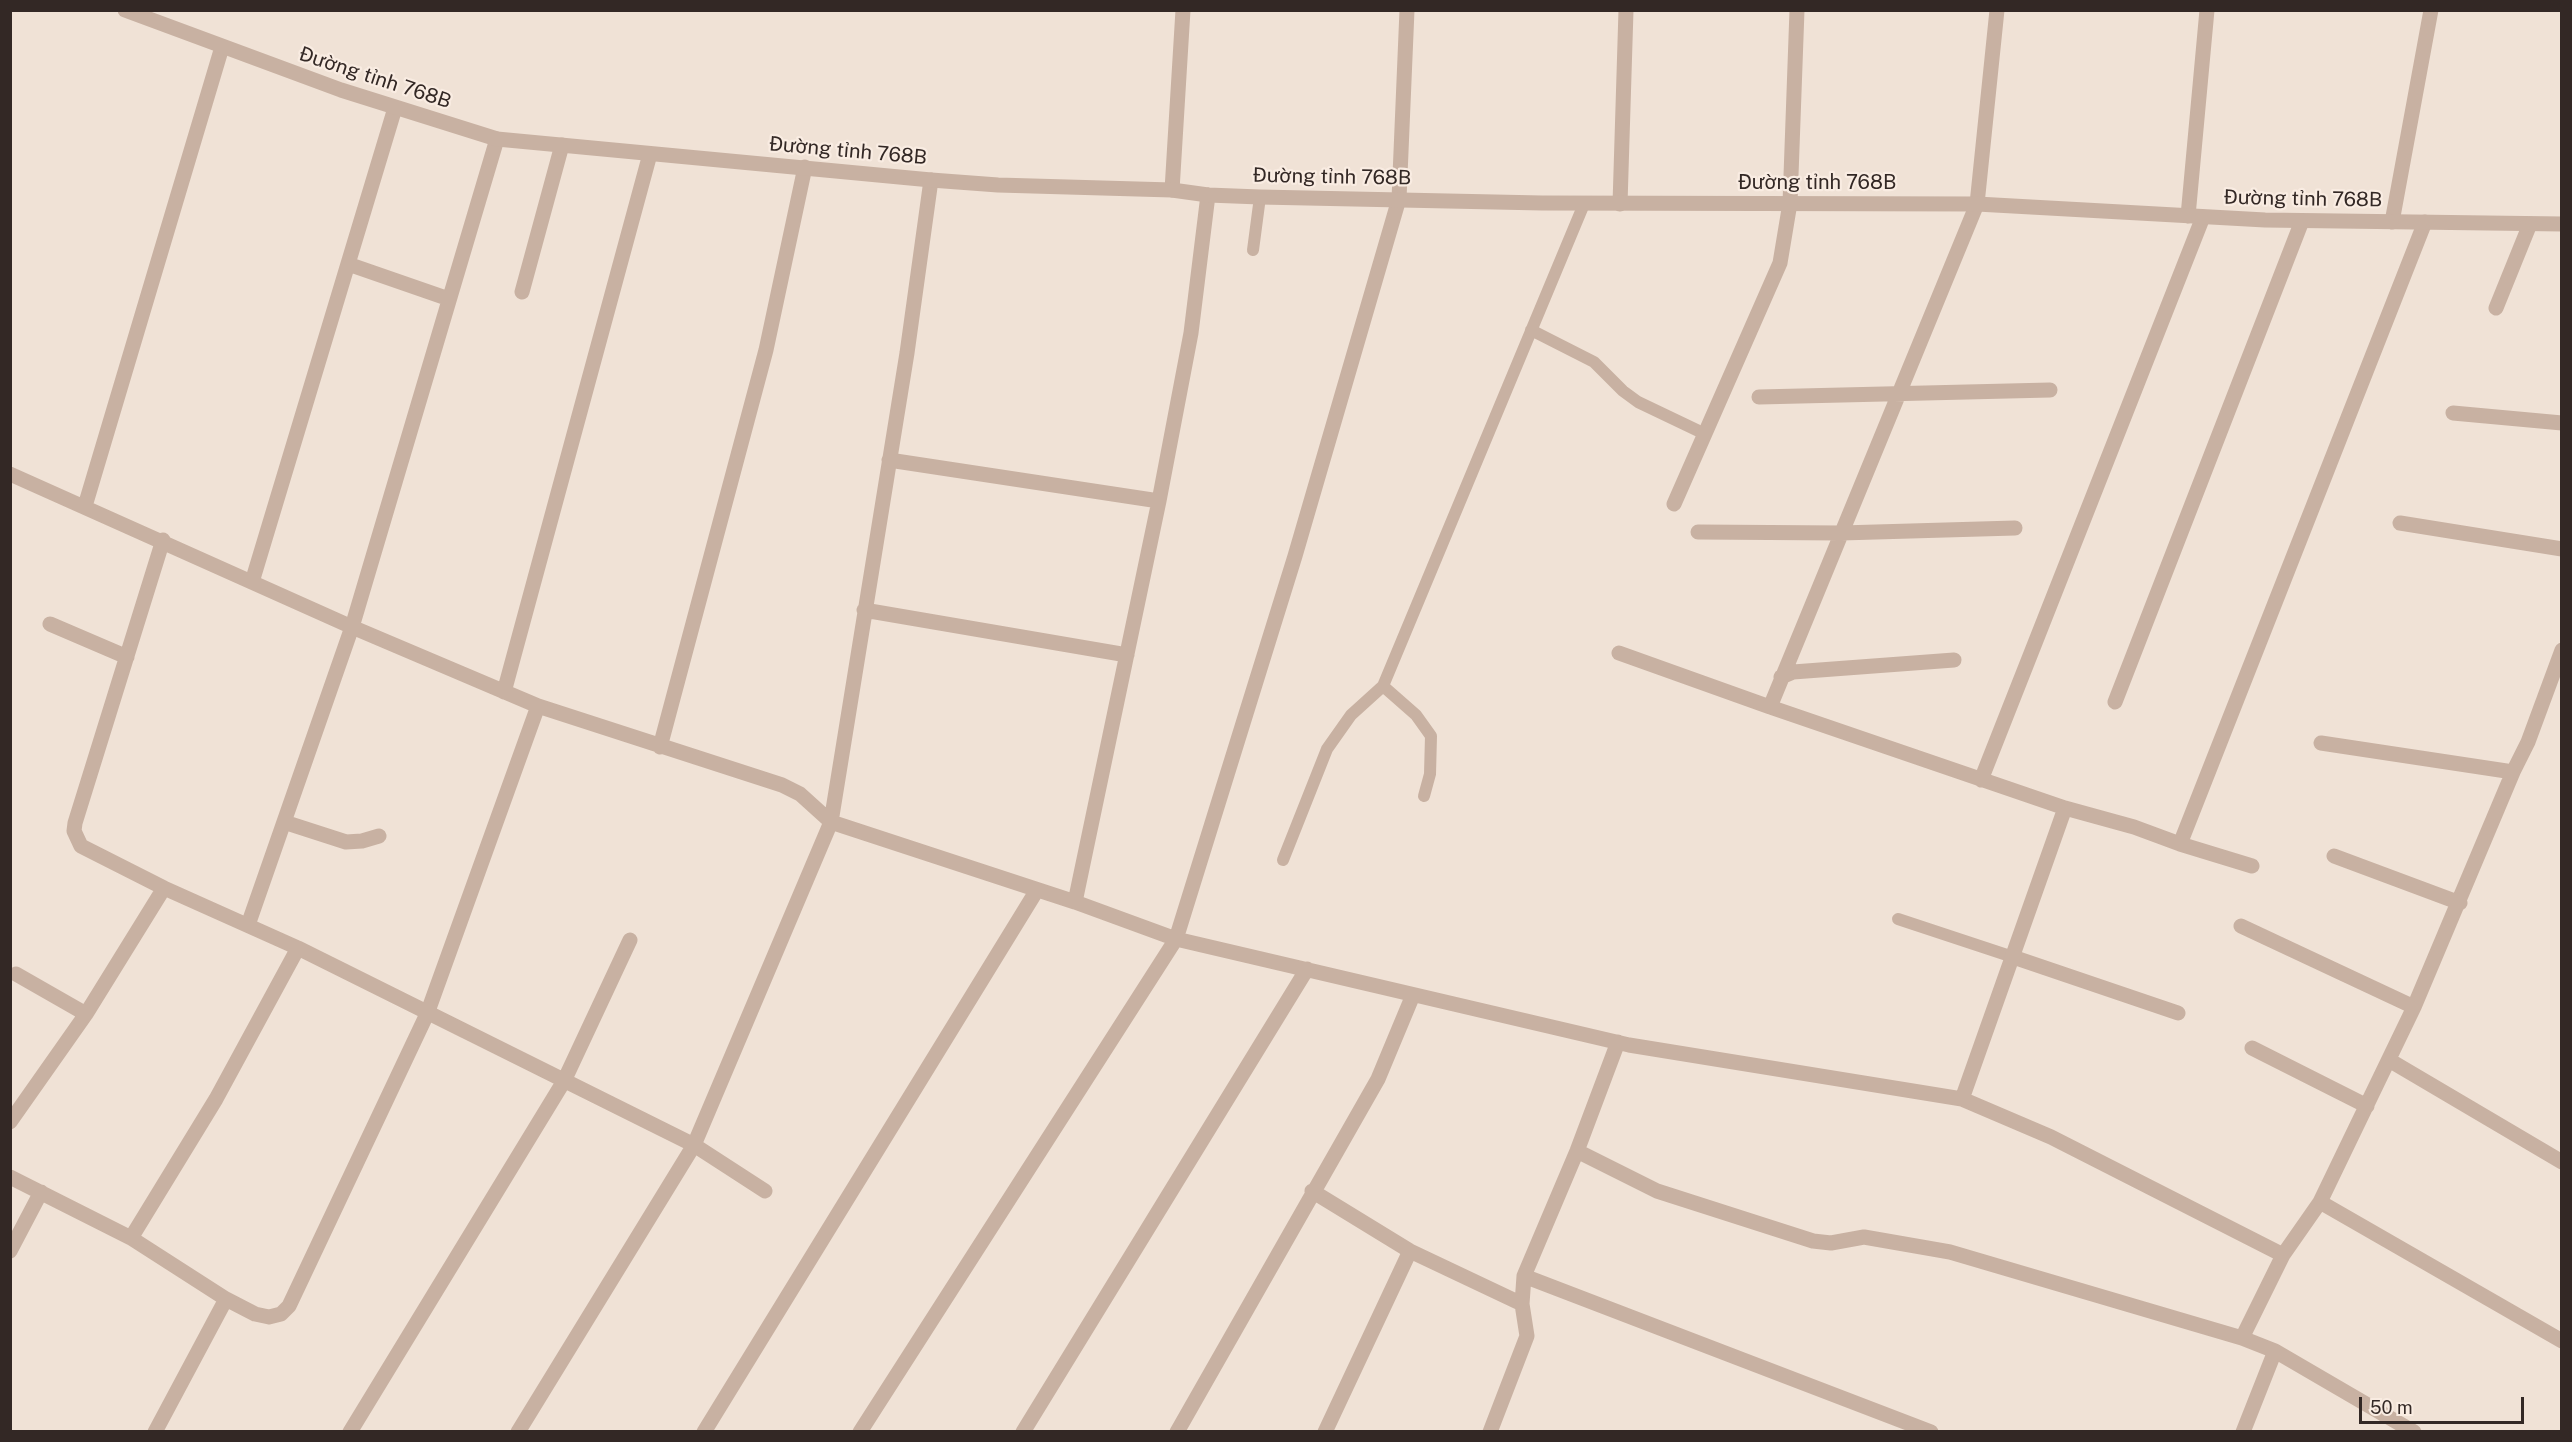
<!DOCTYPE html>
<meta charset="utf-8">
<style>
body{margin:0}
#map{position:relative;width:2572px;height:1442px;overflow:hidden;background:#f0e2d6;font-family:"Public Sans",sans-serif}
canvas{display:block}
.frame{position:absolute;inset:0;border:12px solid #332825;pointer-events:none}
.scale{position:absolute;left:2359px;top:1397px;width:165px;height:27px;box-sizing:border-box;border:3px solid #332825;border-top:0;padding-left:8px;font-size:18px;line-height:21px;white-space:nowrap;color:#332825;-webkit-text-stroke:4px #f9ece2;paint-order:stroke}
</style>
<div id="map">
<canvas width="2572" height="1442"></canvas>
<div class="frame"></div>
<div class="scale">50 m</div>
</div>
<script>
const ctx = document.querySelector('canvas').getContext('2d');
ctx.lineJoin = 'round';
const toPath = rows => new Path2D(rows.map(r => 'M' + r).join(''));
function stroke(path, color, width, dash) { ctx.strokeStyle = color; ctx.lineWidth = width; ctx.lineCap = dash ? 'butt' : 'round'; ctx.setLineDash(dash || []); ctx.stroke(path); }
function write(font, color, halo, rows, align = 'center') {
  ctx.font = font + ' "Public Sans",sans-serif'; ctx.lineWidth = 4.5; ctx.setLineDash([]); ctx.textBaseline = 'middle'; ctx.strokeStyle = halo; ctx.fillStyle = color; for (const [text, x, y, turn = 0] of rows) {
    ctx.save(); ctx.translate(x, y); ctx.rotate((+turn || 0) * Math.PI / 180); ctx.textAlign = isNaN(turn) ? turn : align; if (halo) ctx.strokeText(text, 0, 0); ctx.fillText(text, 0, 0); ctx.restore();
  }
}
const service = toPath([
 [1253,250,1260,197],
 [1531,330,1594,362,1623,391,1638,402,1705,434],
 [1383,686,1416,715,1431,736,1430,774,1424,796],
 [1283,860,1327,749,1351,715,1383,686,1584,204],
 [1898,919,2013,957]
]);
const minor = toPath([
 [1997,10,1977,204,1770,707,2065,808,2134,827,2180,844,2425,222],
 [1172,190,1183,10],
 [1620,204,1626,10],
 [2188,216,2207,10],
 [2392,222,2431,10],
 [348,264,449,299],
 [522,292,562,145],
 [2496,308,2530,224],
 [1759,397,2050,390],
 [2453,413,2562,423],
 [889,460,1159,501],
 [10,474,352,627,538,706,782,785,800,794,831,822,1075,902,1176,939,1629,1045,1962,1099,2051,1137,2283,1255],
 [1674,504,1780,263,1790,203,1797,10],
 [85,506,222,47],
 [2400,523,2562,549],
 [1698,532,1841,533,2015,528],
 [163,540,75,823,74,831,81,846,164,888,298,948,694,1145,765,1191],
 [252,582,395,108],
 [864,610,1127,655],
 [50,624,127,657],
 [1619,653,1770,707],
 [1781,677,1793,672,1954,660],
 [504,692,650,154],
 [2115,702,2302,221],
 [2321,743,2513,772],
 [660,747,766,350,805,167],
 [1981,780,2203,217],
 [284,822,346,842,362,841,379,836],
 [2180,844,2252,866],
 [2334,856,2460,903],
 [1075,902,1159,501,1191,333,1208,195],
 [248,925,352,627,497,139],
 [2241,926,2414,1007],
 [2013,957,2178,1013],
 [16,974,86,1014],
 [2252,1048,2367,1106],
 [2389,1060,2562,1162],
 [1962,1099,2065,808],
 [10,1122,86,1014,164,888],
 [1577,1151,1657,1191,1813,1241,1831,1243,1864,1237,1950,1252,2242,1338,2275,1351,2414,1432],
 [10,1177,131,1238,226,1299,255,1314,269,1317,281,1314,289,1306,427,1014,538,706],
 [1312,1191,1410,1251,1522,1304],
 [2320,1202,2562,1341],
 [131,1238,216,1099,298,948],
 [10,1251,41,1192],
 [1524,1276,1931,1432],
 [2242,1338,2283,1255,2320,1202,2414,1007,2513,772,2528,742,2562,650],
 [155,1432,226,1299],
 [350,1432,564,1081,630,940],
 [518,1432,694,1145,831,822,907,353,931,180],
 [704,1432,1037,890],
 [860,1432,1176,939,1295,556,1399,199,1407,10],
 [1023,1432,1307,969],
 [1177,1432,1378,1079,1413,995],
 [1325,1432,1410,1251],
 [1490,1432,1527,1336,1522,1304,1524,1276,1577,1151,1618,1042],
 [2243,1432,2275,1351]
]);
const tertiary = toPath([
 [125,10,341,90,497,139,931,180,998,185,1172,190,1208,195,1260,197,1542,203,1977,204,2265,220,2562,224]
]);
const streetNames = [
 ["Đường tỉnh 768B",375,78,18],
 ["Đường tỉnh 768B",848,151,5],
 ["Đường tỉnh 768B",1332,177,1],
 ["Đường tỉnh 768B",1817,183],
 ["Đường tỉnh 768B",2303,199,1]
];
stroke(service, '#c8b1a2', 12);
stroke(minor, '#c8b1a2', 15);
stroke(tertiary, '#c8b1a2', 15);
write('20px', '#332825', '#f9ece2', streetNames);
</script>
